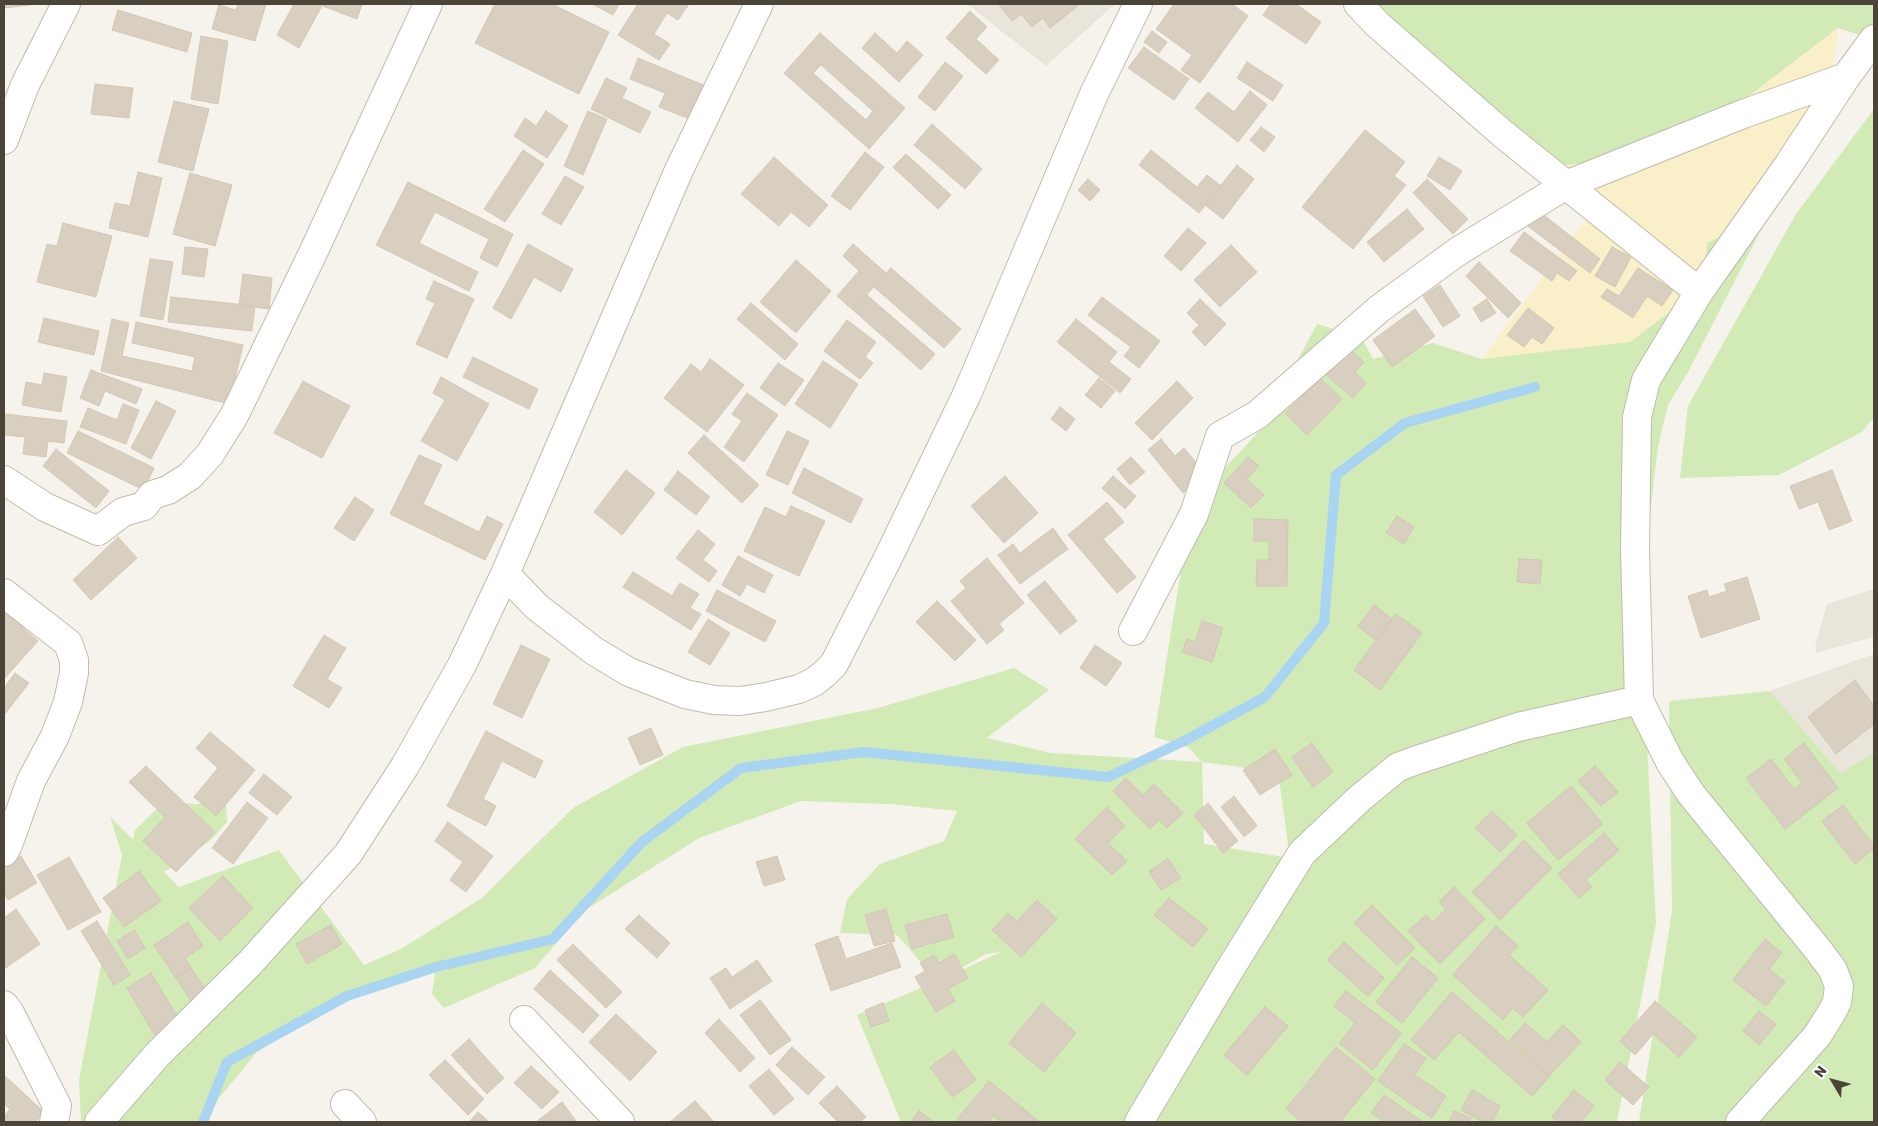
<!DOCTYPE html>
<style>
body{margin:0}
#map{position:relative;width:1878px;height:1126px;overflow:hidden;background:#f6f3ec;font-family:Rubik,sans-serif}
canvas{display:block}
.frame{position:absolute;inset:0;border:5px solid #4b4439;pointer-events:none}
.north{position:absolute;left:1808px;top:1056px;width:50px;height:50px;-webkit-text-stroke:4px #fff;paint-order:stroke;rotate:307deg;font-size:14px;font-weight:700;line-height:20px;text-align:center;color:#4b4439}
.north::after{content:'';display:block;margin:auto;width:18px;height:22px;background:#4b4439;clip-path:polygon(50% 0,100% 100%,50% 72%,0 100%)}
</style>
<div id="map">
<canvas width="1878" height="1126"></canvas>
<div class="frame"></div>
<div class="north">N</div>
</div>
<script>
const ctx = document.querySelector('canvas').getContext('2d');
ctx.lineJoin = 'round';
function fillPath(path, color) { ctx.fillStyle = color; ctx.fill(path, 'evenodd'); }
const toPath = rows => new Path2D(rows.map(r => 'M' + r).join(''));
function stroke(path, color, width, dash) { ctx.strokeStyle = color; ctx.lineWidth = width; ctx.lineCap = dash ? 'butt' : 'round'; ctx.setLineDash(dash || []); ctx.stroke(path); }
const residential = toPath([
 [967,4,1115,4,1046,66],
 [1874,589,1874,637,1816,653,1815,647,1827,604],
 [1874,654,1874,753,1840,774,1770,691]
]);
const green = toPath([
 [1351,4,1874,4,1874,40,1838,28,1676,152,1568,165,1528,156],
 [1874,109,1874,417,1862,432,1779,475,1680,478,1688,406,1796,214],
 [1765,222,1687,374,1668,405,1658,447,1648,531,1645,704,1656,923,1617,1122,901,1122,857,1015,944,978,926,968,897,935,840,933,847,899,880,864,944,841,957,811,890,804,801,801,699,838,584,911,535,968,444,1008,432,994,436,967,347,996,257,1052,219,1098,206,1122,81,1122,79,1080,122,855,110,816,133,840,135,830,157,809,174,803,197,804,217,800,226,805,227,822,212,839,175,866,164,872,179,887,279,850,364,965,401,949,482,898,573,808,683,747,878,708,1014,668,1049,690,987,738,1051,753,1202,762,1188,747,1154,737,1186,539,1214,480,1260,430,1317,324,1361,337,1373,359,1433,343,1482,359,1703,287,1707,243,1744,224],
 [1202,762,1278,772,1290,858,1204,844],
 [1001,952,951,975,951,974,986,954],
 [1770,691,1840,773,1874,753,1874,1122,1639,1122,1672,911,1669,701]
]);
const sand = toPath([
 [1838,28,1827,127,1765,222,1744,224,1707,243,1703,287,1630,342,1482,359,1586,219,1528,156,1568,165,1676,152]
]);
const stream = toPath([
 [203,1122,227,1062,347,996,436,967,553,939,642,842,741,768,864,752,1108,777,1184,741,1265,697,1324,623,1336,475,1405,423,1535,387]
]);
const building = toPath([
 [4,4,37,4,4,8,4,4],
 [238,4,266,4,255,41,212,29,219,5,236,10,238,4],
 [294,4,323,4,299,48,277,35,294,4],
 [323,4,362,4,357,19,323,6,323,4],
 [495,4,552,4,609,32,579,94,475,43,495,4],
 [592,4,619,4,613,15,592,4],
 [638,4,689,4,678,20,667,13,654,34,670,44,659,60,618,35,638,4],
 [998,4,1078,4,1079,5,1050,28,1043,18,1032,27,1021,14,1012,21,998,4],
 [1174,4,1232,4,1248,16,1200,83,1181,70,1192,55,1156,29,1174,4],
 [1271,4,1296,4,1321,22,1306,44,1263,15,1271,4],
 [118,10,192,33,187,52,112,30,118,10],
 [970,11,987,27,976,39,999,60,986,74,946,38,970,11],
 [1152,31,1167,42,1159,53,1144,42,1152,31],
 [820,33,905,108,869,149,784,73,820,33],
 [821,65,873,111,866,120,813,73,821,65],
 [875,33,897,53,907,41,923,55,899,82,862,48,875,33],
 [201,36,228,41,218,104,191,99,201,36],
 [1144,47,1189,79,1174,100,1128,68,1144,47],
 [638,58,708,87,695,121,659,107,665,93,630,79,638,58],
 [945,62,963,76,935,111,918,97,945,62],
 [1247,62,1283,85,1273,101,1237,78,1247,62],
 [606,78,627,88,622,98,651,112,640,133,591,109,606,78],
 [95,84,133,88,129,118,91,114,95,84],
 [1250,91,1267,105,1238,142,1195,108,1208,92,1234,112,1250,91],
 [174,101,209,109,193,171,158,162,174,101],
 [546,111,568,126,547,158,514,136,525,118,536,126,546,111],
 [588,111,607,119,583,175,564,166,588,111],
 [932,124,982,169,965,189,914,145,932,124],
 [1261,127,1275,137,1264,152,1250,140,1261,127],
 [1365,130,1405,162,1394,176,1406,185,1353,249,1302,207,1365,130],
 [523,150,544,164,505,222,484,209,523,150],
 [1151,150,1197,187,1207,175,1221,186,1199,213,1139,165,1151,150],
 [865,152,884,167,850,210,831,196,865,152],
 [906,154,951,195,938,209,893,167,906,154],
 [774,157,828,205,809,227,791,212,779,226,741,194,774,157],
 [1439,157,1462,171,1450,190,1427,176,1439,157],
 [1237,165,1254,179,1223,219,1205,205,1237,165],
 [138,172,162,178,148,237,109,228,115,203,130,206,138,172],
 [190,173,232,185,215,246,173,234,190,173],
 [565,176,584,187,561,225,542,214,565,176],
 [1088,179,1100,190,1090,201,1078,190,1088,179],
 [1427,179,1468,219,1453,234,1413,193,1427,179],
 [408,182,513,234,497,267,480,258,489,239,435,212,419,243,478,272,469,291,376,245,408,182],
 [1407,209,1424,229,1384,262,1367,242,1407,209],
 [1536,209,1600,259,1590,273,1525,224,1536,209],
 [63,223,112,236,96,297,37,282,47,244,57,246,63,223],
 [1188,228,1206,243,1181,271,1164,256,1188,228],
 [1524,232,1577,271,1569,281,1557,273,1552,281,1510,251,1524,232],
 [528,244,573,269,561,292,534,277,511,319,493,308,528,244],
 [853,244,886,273,853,310,837,296,859,271,843,256,853,244],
 [1231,245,1257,272,1220,307,1194,280,1231,245],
 [185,247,208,249,204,277,182,274,185,247],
 [1612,247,1631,257,1615,287,1595,276,1612,247],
 [150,259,173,262,163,320,140,316,150,259],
 [796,260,831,291,796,333,760,302,796,260],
 [1479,262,1521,303,1508,318,1466,276,1479,262],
 [891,268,961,329,944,348,874,287,891,268],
 [1638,268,1673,290,1662,306,1647,296,1633,318,1601,297,1607,289,1619,296,1638,268],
 [243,274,272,278,269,309,239,305,243,274],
 [434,281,474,299,447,358,416,344,435,303,426,299,434,281],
 [1440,285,1460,316,1443,327,1423,296,1440,285],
 [867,295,935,354,921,370,853,310,867,295],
 [171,297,255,306,252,331,168,322,171,297],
 [1102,297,1160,341,1139,368,1124,356,1131,347,1088,315,1102,297],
 [1200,299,1226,324,1205,346,1192,332,1199,325,1187,313,1200,299],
 [1487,299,1496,313,1481,322,1473,308,1487,299],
 [751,303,798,344,785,360,737,319,751,303],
 [1528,308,1554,328,1542,344,1532,337,1524,347,1507,335,1528,308],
 [1415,309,1435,336,1392,367,1373,340,1415,309],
 [44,318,99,331,94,355,38,342,44,318],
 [112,319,129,323,122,356,192,371,195,357,132,343,136,322,243,345,229,404,101,371,112,319],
 [1076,319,1117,352,1109,362,1131,379,1120,393,1057,342,1076,319],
 [847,320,876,342,865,357,873,363,860,379,824,351,847,320],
 [1349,349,1364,362,1355,372,1366,383,1353,398,1326,375,1349,349],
 [473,357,538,389,529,409,463,377,473,357],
 [710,359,744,385,707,432,664,398,691,364,701,372,710,359],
 [823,361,858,384,830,428,795,404,823,361],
 [778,363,804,380,785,406,760,388,778,363],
 [91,370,142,389,136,404,105,391,99,406,80,398,91,370],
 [44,373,67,377,61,412,22,405,26,382,42,385,44,373],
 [441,377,489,404,457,461,421,441,445,400,433,393,441,377],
 [1099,378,1115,391,1101,408,1085,395,1099,378],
 [1320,378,1342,399,1307,435,1285,413,1320,378],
 [303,381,350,406,322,458,274,433,303,381],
 [1177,381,1193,398,1152,440,1135,423,1177,381],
 [747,393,778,415,744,462,724,447,742,421,732,414,747,393],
 [156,401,176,411,151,459,131,448,156,401],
 [123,404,139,410,126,444,80,427,88,408,117,420,123,404],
 [1060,407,1075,419,1066,431,1051,419,1060,407],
 [4,414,67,421,64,443,48,441,46,457,23,454,25,437,4,435,4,414],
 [78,431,154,468,144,490,67,453,78,431],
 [787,431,809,441,788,485,766,475,787,431],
 [704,435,759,485,742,503,688,453,704,435],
 [1161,439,1175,456,1184,448,1205,474,1183,493,1148,450,1161,439],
 [56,449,109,491,96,508,43,466,56,449],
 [419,455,442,465,423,504,479,532,487,516,503,524,485,560,390,514,419,455],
 [1131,457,1145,472,1130,485,1117,469,1131,457],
 [1248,457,1259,466,1247,479,1264,495,1251,508,1224,483,1248,457],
 [804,468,863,499,851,523,792,493,804,468],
 [626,470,655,493,622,535,594,512,626,470],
 [1832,470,1852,521,1829,530,1818,502,1799,509,1790,486,1832,470],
 [678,471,710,497,696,515,664,490,678,471],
 [1005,476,1038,513,1004,543,971,506,1005,476],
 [1113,476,1136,496,1125,509,1102,488,1113,476],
 [355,497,374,510,354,541,334,528,355,497],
 [1107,502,1124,522,1103,539,1136,577,1117,593,1068,535,1107,502],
 [791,506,825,521,799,576,744,551,765,507,786,517,791,506],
 [1397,516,1414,527,1404,544,1386,533,1397,516],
 [1254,519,1288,520,1287,586,1256,586,1257,560,1269,560,1269,541,1254,541,1254,519],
 [1053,528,1068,549,1020,584,998,555,1013,544,1020,553,1053,528],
 [698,530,715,544,703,560,717,571,709,582,676,558,698,530],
 [118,537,137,558,91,600,73,580,118,537],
 [738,556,773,575,764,593,747,584,740,596,722,585,738,556],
 [987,558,1024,603,999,624,1004,630,987,644,951,601,966,588,960,581,987,558],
 [1519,559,1542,560,1540,584,1517,582,1519,559],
 [633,572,672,596,680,583,699,594,690,608,701,614,691,630,623,587,633,572],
 [1747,577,1760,619,1701,638,1688,596,1707,590,1709,597,1727,591,1724,584,1747,577],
 [1045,581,1077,621,1060,634,1027,595,1045,581],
 [717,590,776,621,765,642,706,611,717,590],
 [937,601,976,640,955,661,916,622,937,601],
 [1374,605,1392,619,1376,640,1358,626,1374,605],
 [4,611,38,641,4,679,4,611],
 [1396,614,1422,633,1380,690,1354,670,1396,614],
 [708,619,730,633,710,665,688,652,708,619],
 [1202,621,1223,628,1212,662,1182,652,1187,639,1195,642,1202,621],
 [324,635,346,648,327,679,342,688,329,708,293,686,324,635],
 [521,645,550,659,522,718,493,704,521,645],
 [1095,645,1122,663,1106,686,1080,668,1095,645],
 [15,673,29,683,4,715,4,688,15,673],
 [1855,680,1874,706,1874,724,1836,754,1808,717,1855,680],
 [651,728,663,755,640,765,628,738,651,728],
 [486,731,543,761,535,778,502,761,483,799,496,806,486,826,447,806,486,731],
 [210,732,255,770,216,816,194,797,218,768,196,748,210,732],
 [1312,743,1333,772,1313,787,1292,757,1312,743],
 [1804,743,1838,788,1785,829,1746,778,1771,759,1794,789,1802,783,1784,759,1804,743],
 [1275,749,1292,775,1260,795,1243,770,1275,749],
 [146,766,215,832,176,872,143,841,165,817,129,782,146,766],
 [1595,766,1618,792,1601,806,1578,781,1595,766],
 [264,774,292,797,277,815,249,793,264,774],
 [1126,778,1143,795,1154,784,1183,813,1167,828,1159,820,1150,829,1113,791,1126,778],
 [1571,786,1603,824,1558,860,1527,823,1571,786],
 [1234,796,1257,826,1244,837,1221,807,1234,796],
 [247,802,268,818,233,864,212,848,247,802],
 [1208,803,1238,841,1223,853,1194,815,1208,803],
 [1843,805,1874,846,1874,849,1855,864,1822,821,1843,805],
 [1107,807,1125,826,1108,843,1127,861,1112,875,1075,839,1107,807],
 [1492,811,1517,835,1500,852,1475,828,1492,811],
 [448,822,493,856,466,892,450,880,463,862,435,841,448,822],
 [1604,833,1619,850,1586,880,1592,887,1579,898,1558,874,1604,833],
 [1524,840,1552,868,1500,920,1472,892,1524,840],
 [21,856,37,883,8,900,4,894,4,866,21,856],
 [777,856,785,880,764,886,756,862,777,856],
 [69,857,101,912,68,930,37,875,69,857],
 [1168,859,1181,878,1161,890,1149,871,1168,859],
 [139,871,161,901,124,927,103,898,139,871],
 [223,876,253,908,220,941,189,908,223,876],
 [1454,887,1485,919,1440,964,1408,931,1426,915,1433,922,1446,909,1439,902,1454,887],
 [1169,898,1208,929,1193,947,1154,915,1169,898],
 [1037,900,1057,919,1021,957,992,930,1008,913,1017,921,1037,900],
 [1372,905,1415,948,1397,965,1354,923,1372,905],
 [16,909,40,944,4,969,4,918,16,909],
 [886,909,895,941,874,946,865,915,886,909],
 [947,914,954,937,912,949,905,925,947,914],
 [639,915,670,943,657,958,625,929,639,915],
 [97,921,130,975,114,985,81,931,97,921],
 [188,922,203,946,185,958,191,968,176,978,154,945,188,922],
 [331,925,342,944,307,964,296,944,331,925],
 [1496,926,1518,946,1509,955,1548,990,1523,1017,1513,1008,1503,1020,1453,975,1496,926],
 [134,930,145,948,128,959,117,941,134,930],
 [838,936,846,959,892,943,901,967,831,991,815,944,838,936],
 [1765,939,1782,953,1769,969,1785,982,1766,1006,1733,980,1765,939],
 [1344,942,1384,978,1368,996,1327,960,1344,942],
 [573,944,622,992,606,1008,557,960,573,944],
 [954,954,968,978,948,989,955,1001,936,1012,915,977,925,971,920,963,934,955,939,963,954,954],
 [1412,957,1438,978,1402,1023,1376,1002,1412,957],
 [757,960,772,981,730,1009,710,978,726,968,732,977,757,960],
 [191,968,211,997,195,1007,176,978,191,968],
 [550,970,599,1015,583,1033,534,989,550,970],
 [151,973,180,1021,155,1036,127,988,151,973],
 [1346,991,1401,1033,1373,1070,1339,1043,1355,1023,1334,1006,1346,991],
 [1452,992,1549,1077,1532,1096,1459,1032,1434,1060,1411,1040,1452,992],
 [760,1000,791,1040,770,1055,740,1015,760,1000],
 [1655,1001,1697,1037,1679,1057,1653,1034,1635,1055,1620,1041,1655,1001],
 [883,1003,889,1021,871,1027,865,1010,883,1003],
 [1042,1003,1076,1033,1044,1072,1009,1043,1042,1003],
 [1265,1007,1288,1026,1247,1075,1224,1055,1265,1007],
 [1759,1011,1776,1024,1759,1045,1743,1031,1759,1011],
 [616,1014,657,1052,630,1081,589,1042,616,1014],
 [719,1019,755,1058,740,1072,705,1033,719,1019],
 [1525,1023,1547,1042,1563,1025,1581,1042,1549,1076,1510,1040,1525,1023],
 [469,1039,504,1078,487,1094,451,1055,469,1039],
 [1404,1044,1426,1058,1415,1075,1446,1096,1432,1118,1378,1081,1404,1044],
 [792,1047,825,1077,808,1095,776,1065,792,1047],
 [1336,1047,1375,1079,1340,1122,1302,1122,1286,1109,1336,1047],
 [954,1050,976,1080,952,1097,930,1067,954,1050],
 [445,1060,484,1099,468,1115,429,1075,445,1060],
 [1620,1062,1649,1087,1633,1105,1605,1080,1620,1062],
 [531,1066,559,1092,542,1109,514,1083,531,1066],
 [769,1069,794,1099,774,1115,749,1086,769,1069],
 [4,1075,44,1112,35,1122,4,1122,4,1116,10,1109,4,1104,4,1075],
 [989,1081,1040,1122,1001,1122,993,1116,988,1122,955,1122,989,1081],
 [837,1086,866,1117,860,1122,838,1122,819,1103,837,1086],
 [1472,1090,1500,1106,1492,1122,1483,1122,1461,1110,1472,1090],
 [1574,1090,1594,1106,1581,1122,1558,1122,1552,1117,1574,1090],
 [1384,1095,1423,1122,1385,1122,1371,1113,1384,1095],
 [695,1101,714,1122,670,1122,695,1101],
 [562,1102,576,1121,574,1122,536,1122,562,1102],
 [919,1111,934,1122,911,1122,919,1111],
 [1454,1111,1471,1118,1469,1122,1449,1122,1454,1111],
 [478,1112,489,1122,469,1122,478,1112]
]);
const minor = toPath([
 [1358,4,1378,25,1503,134,1699,292],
 [4,140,25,85,66,4],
 [4,480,45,507,98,531,123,512,144,506,152,495,168,490,190,476,210,454,234,416,312,255,428,4],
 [505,574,537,607,594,651,629,672,685,694,714,700,740,701,766,697,799,689,814,682,824,674,834,664,887,560,967,394,1094,94,1138,4],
 [4,593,68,643,74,660,74,673,68,702,55,736,31,781,8,845,4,852],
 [1133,631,1194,514,1220,436,1257,415,1379,309,1457,252,1566,185,1743,114,1846,77],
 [4,1005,10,1013,57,1106,54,1122],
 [524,1020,620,1122],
 [345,1104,362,1122],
 [99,1122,157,1055,250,963,348,854,405,766,462,665,505,574,679,170,759,4],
 [1139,1122,1227,974,1302,853,1359,799,1398,767,1414,761,1518,727,1639,700],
 [1740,1122,1817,1036,1832,1012,1837,1002,1839,986,1833,970,1819,951,1691,794,1670,762,1639,700,1635,550,1637,417,1646,380,1699,292,1789,164,1846,77,1874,39]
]);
fillPath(residential, '#eae5da');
fillPath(green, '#d2eab5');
fillPath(sand, '#f9efc9');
stroke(stream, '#a9d4f2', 10);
fillPath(building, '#d8cfc1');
stroke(building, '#d3c7b4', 1);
stroke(minor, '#c2bbae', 30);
stroke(minor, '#fff', 28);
</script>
